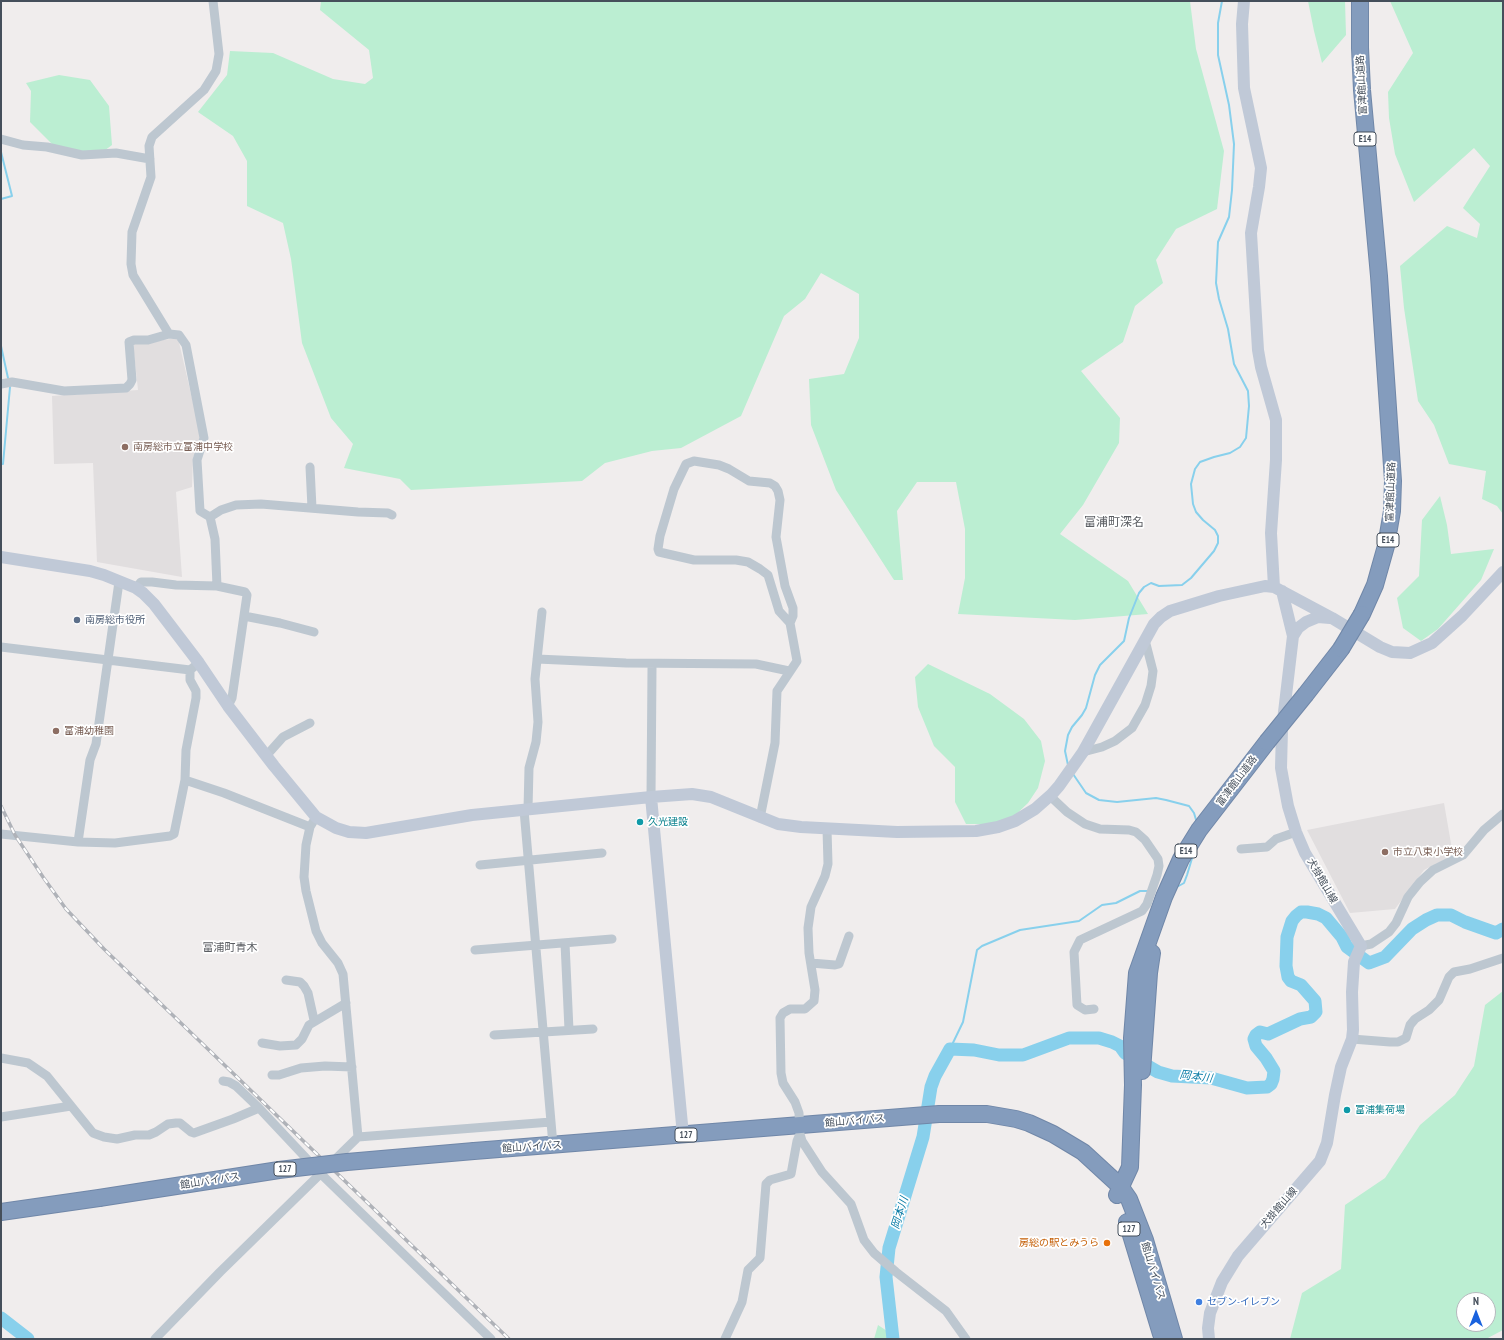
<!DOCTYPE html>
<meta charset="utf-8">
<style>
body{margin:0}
#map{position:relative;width:1504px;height:1340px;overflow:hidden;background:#f0eded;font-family:"PT Sans Narrow",sans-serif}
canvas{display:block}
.frame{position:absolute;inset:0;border:2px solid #454f5b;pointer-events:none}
.north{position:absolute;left:1456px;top:1292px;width:40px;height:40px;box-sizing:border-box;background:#fff;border:1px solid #b5b9bd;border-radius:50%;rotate:0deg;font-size:11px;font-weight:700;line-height:16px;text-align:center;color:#454f5b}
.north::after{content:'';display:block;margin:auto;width:14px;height:18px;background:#1962de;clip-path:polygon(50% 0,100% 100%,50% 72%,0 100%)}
</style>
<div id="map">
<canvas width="1504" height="1340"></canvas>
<div class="frame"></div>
<div class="north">N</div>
</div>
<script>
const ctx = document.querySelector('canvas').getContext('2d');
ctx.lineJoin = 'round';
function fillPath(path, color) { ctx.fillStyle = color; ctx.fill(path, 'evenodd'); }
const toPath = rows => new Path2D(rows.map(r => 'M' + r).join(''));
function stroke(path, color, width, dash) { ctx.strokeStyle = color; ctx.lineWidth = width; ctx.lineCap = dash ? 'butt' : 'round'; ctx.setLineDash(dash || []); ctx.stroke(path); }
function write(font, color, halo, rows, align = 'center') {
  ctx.font = font + ' "PT Sans Narrow","Noto Sans JP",sans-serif'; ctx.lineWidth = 3.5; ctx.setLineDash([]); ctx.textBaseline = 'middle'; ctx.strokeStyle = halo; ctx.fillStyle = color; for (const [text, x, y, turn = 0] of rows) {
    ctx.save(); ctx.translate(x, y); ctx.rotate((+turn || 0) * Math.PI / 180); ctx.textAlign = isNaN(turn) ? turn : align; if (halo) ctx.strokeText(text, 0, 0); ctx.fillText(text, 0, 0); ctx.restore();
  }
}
const education = toPath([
 [178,338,201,437,193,458,192,487,176,492,182,577,97,562,93,463,54,464,52,396,138,390,133,344],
 [1444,803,1453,855,1424,870,1395,909,1350,913,1307,830]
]);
const green = toPath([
 [321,1,1190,1,1196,49,1224,151,1217,209,1176,229,1156,260,1163,283,1135,306,1123,342,1081,371,1120,418,1119,443,1083,505,1060,534,1128,581,1148,614,1075,620,958,614,965,578,965,529,956,482,917,482,897,511,903,580,894,580,836,490,811,425,809,379,844,374,859,338,859,294,821,273,805,299,784,316,741,416,681,448,652,451,605,463,582,481,411,490,400,479,344,468,353,444,331,418,302,343,291,259,283,223,247,206,247,161,233,136,198,112,227,75,230,51,273,53,333,79,365,84,373,78,369,50,320,10],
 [1308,1,1345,1,1346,35,1322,63,1314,31],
 [1390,1,1503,1,1503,514,1497,506,1482,499,1486,471,1449,464,1434,425,1418,401,1404,308,1400,266,1447,226,1477,238,1480,224,1463,208,1490,166,1474,148,1414,202,1395,154,1389,118,1388,92,1413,53],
 [59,75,90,80,109,106,112,145,96,157,58,150,30,122,31,91,26,83],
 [1440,496,1447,525,1451,554,1494,549,1481,580,1438,629,1421,641,1403,628,1397,598,1419,576,1422,520],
 [928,664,990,694,1024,719,1041,741,1045,761,1038,788,1028,803,1006,824,966,824,955,802,955,767,934,746,918,707,915,677],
 [1503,991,1503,1330,1486,1339,1290,1339,1302,1293,1341,1269,1345,1205,1385,1178,1420,1125,1455,1095,1474,1066,1485,1005],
 [1464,1300,1488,1300,1488,1324,1464,1324],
 [878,1325,899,1339,874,1339]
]);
const stream = toPath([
 [1,152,12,196,1,199],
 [1,346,8,378],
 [1,464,3,464,10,387],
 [1068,765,1065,751,1068,735,1072,727,1082,715,1086,708,1095,675,1100,665,1124,641,1129,618,1139,593,1144,587,1151,583,1159,586,1182,585,1191,578,1214,551,1218,543,1218,536,1215,530,1203,520,1196,512,1193,504,1191,484,1195,469,1200,462,1214,457,1230,453,1240,447,1246,438,1249,406,1248,391,1234,364,1228,329,1219,299,1216,283,1218,242,1229,217,1232,190,1234,144,1229,105,1218,55,1218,23,1222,1],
 [1073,774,1086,793,1099,800,1117,802,1156,798,1166,800,1189,806,1194,813,1197,823],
 [1175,888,1184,883,1187,875,1193,855],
 [950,1049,963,1022,977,950,982,946,1020,930,1079,921,1102,905,1116,903,1140,891,1149,891]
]);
const river = toPath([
 [1,1318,28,1339],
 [893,1339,886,1277,889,1248,923,1137,931,1087,935,1076,950,1049,974,1050,999,1055,1023,1055,1069,1038,1099,1038,1112,1042,1120,1046,1125,1053,1158,1072,1172,1076,1211,1078,1247,1088,1267,1087,1271,1084,1273,1079,1274,1071,1266,1058,1256,1046,1254,1039,1256,1035,1260,1032,1268,1034,1300,1019,1311,1017,1316,1012,1315,1001,1301,985,1291,981,1288,977,1286,966,1287,937,1292,921,1296,916,1301,912,1307,912,1318,914,1326,918,1342,937,1347,947,1369,963,1385,957,1412,929,1426,920,1437,915,1451,915,1465,922,1496,933,1503,929]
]);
const street = toPath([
 [1,139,23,145,47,147,82,155,116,153,150,159],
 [169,334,133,275,131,264,132,232,151,177,149,146,152,137,204,90,216,71,219,54,213,1],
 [1,384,12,382,64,391,126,388,130,384,132,380,129,342,134,340,148,340,169,334,179,335,186,345,204,438,197,460,200,511,210,517,215,539,217,586],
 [310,467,312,508],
 [210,517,221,510,236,505,261,504,358,512,388,513,392,515],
 [136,588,141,582,152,582,176,585,217,586,245,592,247,595,232,698,228,706],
 [244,616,280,623,314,632],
 [1,647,190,670,195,666],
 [537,659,626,663,756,664,789,671],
 [1083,752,1102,747,1115,741,1132,728,1145,705,1151,686,1153,671,1145,640],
 [266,756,283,737,310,723],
 [185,780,224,793,310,827],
 [1050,796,1067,812,1085,824,1100,829,1129,830,1136,832,1145,840,1158,859,1159,866,1157,875,1147,904,1142,911,1080,940,1074,952,1077,1005,1085,1010,1094,1009],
 [651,797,652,668],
 [528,809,529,768,536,742,538,722,535,679,542,612],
 [524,810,553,1145],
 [316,817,310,827,306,845,304,877,306,891,316,931,322,943,338,963,343,974,358,1137],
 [760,818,775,743,777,691,797,661,790,623,793,616,793,608,785,586,776,537,780,500,778,491,775,486,770,483,749,481,729,469,719,465,694,461,686,464,674,489,660,536,658,549,659,552,694,560,736,560,748,562,760,569,768,575,779,611,790,623],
 [827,829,828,864,825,876,811,907,808,928,809,953,815,990,814,1001,805,1009,790,1009,783,1013,780,1018,781,1073,783,1083,795,1102,799,1113,800,1134,802,1141,822,1172,851,1204,864,1240,874,1253,896,1272,946,1311,966,1339],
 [1,834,78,842,115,843,170,836,174,834,185,780,186,750,196,698,196,691,190,680,190,670],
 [78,842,90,760,96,744,119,582],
 [1241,849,1267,847,1276,839,1296,832],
 [480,865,602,853],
 [565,943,569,1030],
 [1361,946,1371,944,1389,932,1396,923,1408,897,1420,882,1433,870,1463,855,1484,830,1503,814],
 [475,950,612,939],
 [811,963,835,965,839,964,849,936],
 [286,980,300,982,304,986,308,993,314,1020],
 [494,1035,593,1029],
 [1352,1039,1390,1042,1398,1042,1406,1038,1410,1025,1415,1019,1429,1010,1439,1000,1449,977,1454,972,1470,969,1503,958],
 [262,1043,280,1046,296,1045,302,1039,309,1025,346,1003],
 [1,1058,28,1063,47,1076,93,1133,104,1137,117,1139,135,1135,149,1135,156,1132,168,1124,176,1123,180,1123,191,1132,194,1133,233,1119,259,1108],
 [272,1075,279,1075,301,1068,325,1066,352,1067],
 [223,1081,229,1082,236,1086,259,1108,321,1174,491,1339],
 [1,1117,71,1106],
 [155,1339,220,1272,358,1137,551,1122],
 [725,1339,742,1302,748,1270,760,1258,766,1184,770,1180,791,1174,797,1141,800,1134]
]);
const secondary = toPath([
 [1244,1,1242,24,1244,88,1261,168,1259,187,1251,233,1258,350,1261,367,1276,420,1276,460,1271,533,1274,587],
 [1,557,90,571,104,575,136,588,143,593,154,604,199,663,228,706,274,766,316,817,336,828,349,832,366,833,472,815,651,797,692,794,711,797,778,824,801,827,897,832,976,831,998,827,1015,821,1035,809,1052,794,1059,786,1083,752,1154,624,1161,617,1170,611,1219,596,1265,586,1274,587,1332,618,1380,647,1392,652,1410,653,1432,643,1462,616,1503,572],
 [1282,591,1293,636],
 [651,797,683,1135],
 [1209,1339,1208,1328,1210,1313,1222,1282,1238,1256,1250,1242,1320,1161,1327,1143,1335,1095,1341,1067,1352,1039,1353,1030,1352,992,1354,962,1361,946,1305,853,1296,832,1288,806,1281,768,1282,729,1293,636,1298,628,1306,622,1318,617,1330,618]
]);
const highway = toPath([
 [1360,1,1360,48,1362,90,1379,276,1393,481,1392,511,1386,546,1375,585,1362,614],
 [1306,694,1341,649],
 [1142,1071,1149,973,1152,953],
 [474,1151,939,1114,987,1114,1016,1119,1029,1123,1053,1134,1083,1152,1120,1186,1129,1199,1145,1240,1174,1339],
 [1117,1195,1130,1167,1133,1085,1132,1038,1137,973,1164,897,1181,859,1199,830,1267,742],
 [1,1212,99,1198],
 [1127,1222,1161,1334]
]);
const rail = toPath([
 [1,806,15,835,43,877,66,909,104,949,509,1339]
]);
const highwayBridge = toPath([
 [1341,649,1362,614],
 [1267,742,1306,694],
 [99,1198,279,1170,347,1162,474,1151]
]);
const markers = [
 [125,447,4,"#8d6e63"],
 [77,620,4,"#5c6f8a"],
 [56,731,4,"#8d6e63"],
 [640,822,4,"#0f9aa8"],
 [1385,852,4,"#8d6e63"],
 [1347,1110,4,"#0f9aa8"],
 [1107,1243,4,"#e8710a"],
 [1199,1302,4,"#3f7fe0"]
];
const shields = [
 [1365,139,22],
 [1388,540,22],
 [1186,851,22],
 [686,1135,22],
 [285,1169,22],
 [1129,1229,22]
];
const shieldNames = [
 ["E14",1365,139],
 ["E14",1388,540],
 ["E14",1186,851],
 ["127",686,1135],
 ["127",285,1169],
 ["127",1129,1229]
];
const streetNames = [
 ["富津館山道路",1362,85,-93],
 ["富津館山道路",1391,492,-88],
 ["富津館山道路",1237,781,-53],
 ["犬掛館山線",1322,881,60],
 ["館山バイパス",855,1121,-5],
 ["館山バイパス",532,1147,-4],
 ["館山バイパス",210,1181,-9],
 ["犬掛館山線",1279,1208,-49],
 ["館山バイパス",1153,1271,73]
];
const educationNames = [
 ["南房総市立富浦中学校",133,447],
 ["富浦幼稚園",64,731],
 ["市立八束小学校",1393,852]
];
const serviceNames = [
 ["南房総市役所",85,620]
];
const cultureNames = [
 ["久光建設",648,822],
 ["富浦集荷場",1355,1110]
];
const foodNames = [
 ["房総の駅とみうら",1099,1243]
];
const shopNames = [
 ["セブン-イレブン",1207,1302]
];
const neighbourhoodNames = [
 ["富浦町青木",230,948]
];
const waterNames = [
 ["岡本川",1196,1077,7],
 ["岡本川",900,1213,-73]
];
const quarterNames = [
 ["富浦町深名",1114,523]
];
fillPath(education, '#e1dedf');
fillPath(green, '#bbeed2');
stroke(stream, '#88d0ec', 2);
stroke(river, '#88d0ec', 13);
stroke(highway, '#7087a8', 18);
stroke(street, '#bdc7d0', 9);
stroke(secondary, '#c0c9d7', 12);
stroke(highway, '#849cbd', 16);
stroke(rail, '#afb2b8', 3.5);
stroke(rail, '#fff', 2, [6]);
stroke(highwayBridge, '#7087a8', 18, []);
stroke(highwayBridge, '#849cbd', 16);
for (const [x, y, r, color] of markers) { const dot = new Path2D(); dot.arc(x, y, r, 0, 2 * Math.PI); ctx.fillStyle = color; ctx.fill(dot); stroke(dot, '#fff', 1.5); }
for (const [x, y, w] of shields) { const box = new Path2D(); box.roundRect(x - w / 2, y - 7, w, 14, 3); ctx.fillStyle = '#fff'; ctx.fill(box); stroke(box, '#454f5b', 1); }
write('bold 9px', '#454f5b', null, shieldNames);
write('10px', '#454f5b', '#fff', streetNames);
write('10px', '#785e54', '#fff', educationNames, 'left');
write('10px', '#4e5e75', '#fff', serviceNames, 'left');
write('10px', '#0d838f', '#fff', cultureNames, 'left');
write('10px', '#c56008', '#fff', foodNames, 'right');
write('10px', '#366cbe', '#fff', shopNames, 'left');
write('11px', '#5a5d62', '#fff', neighbourhoodNames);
write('italic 11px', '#0c7da7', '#fff', waterNames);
write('12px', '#5a5d62', '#fff', quarterNames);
</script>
